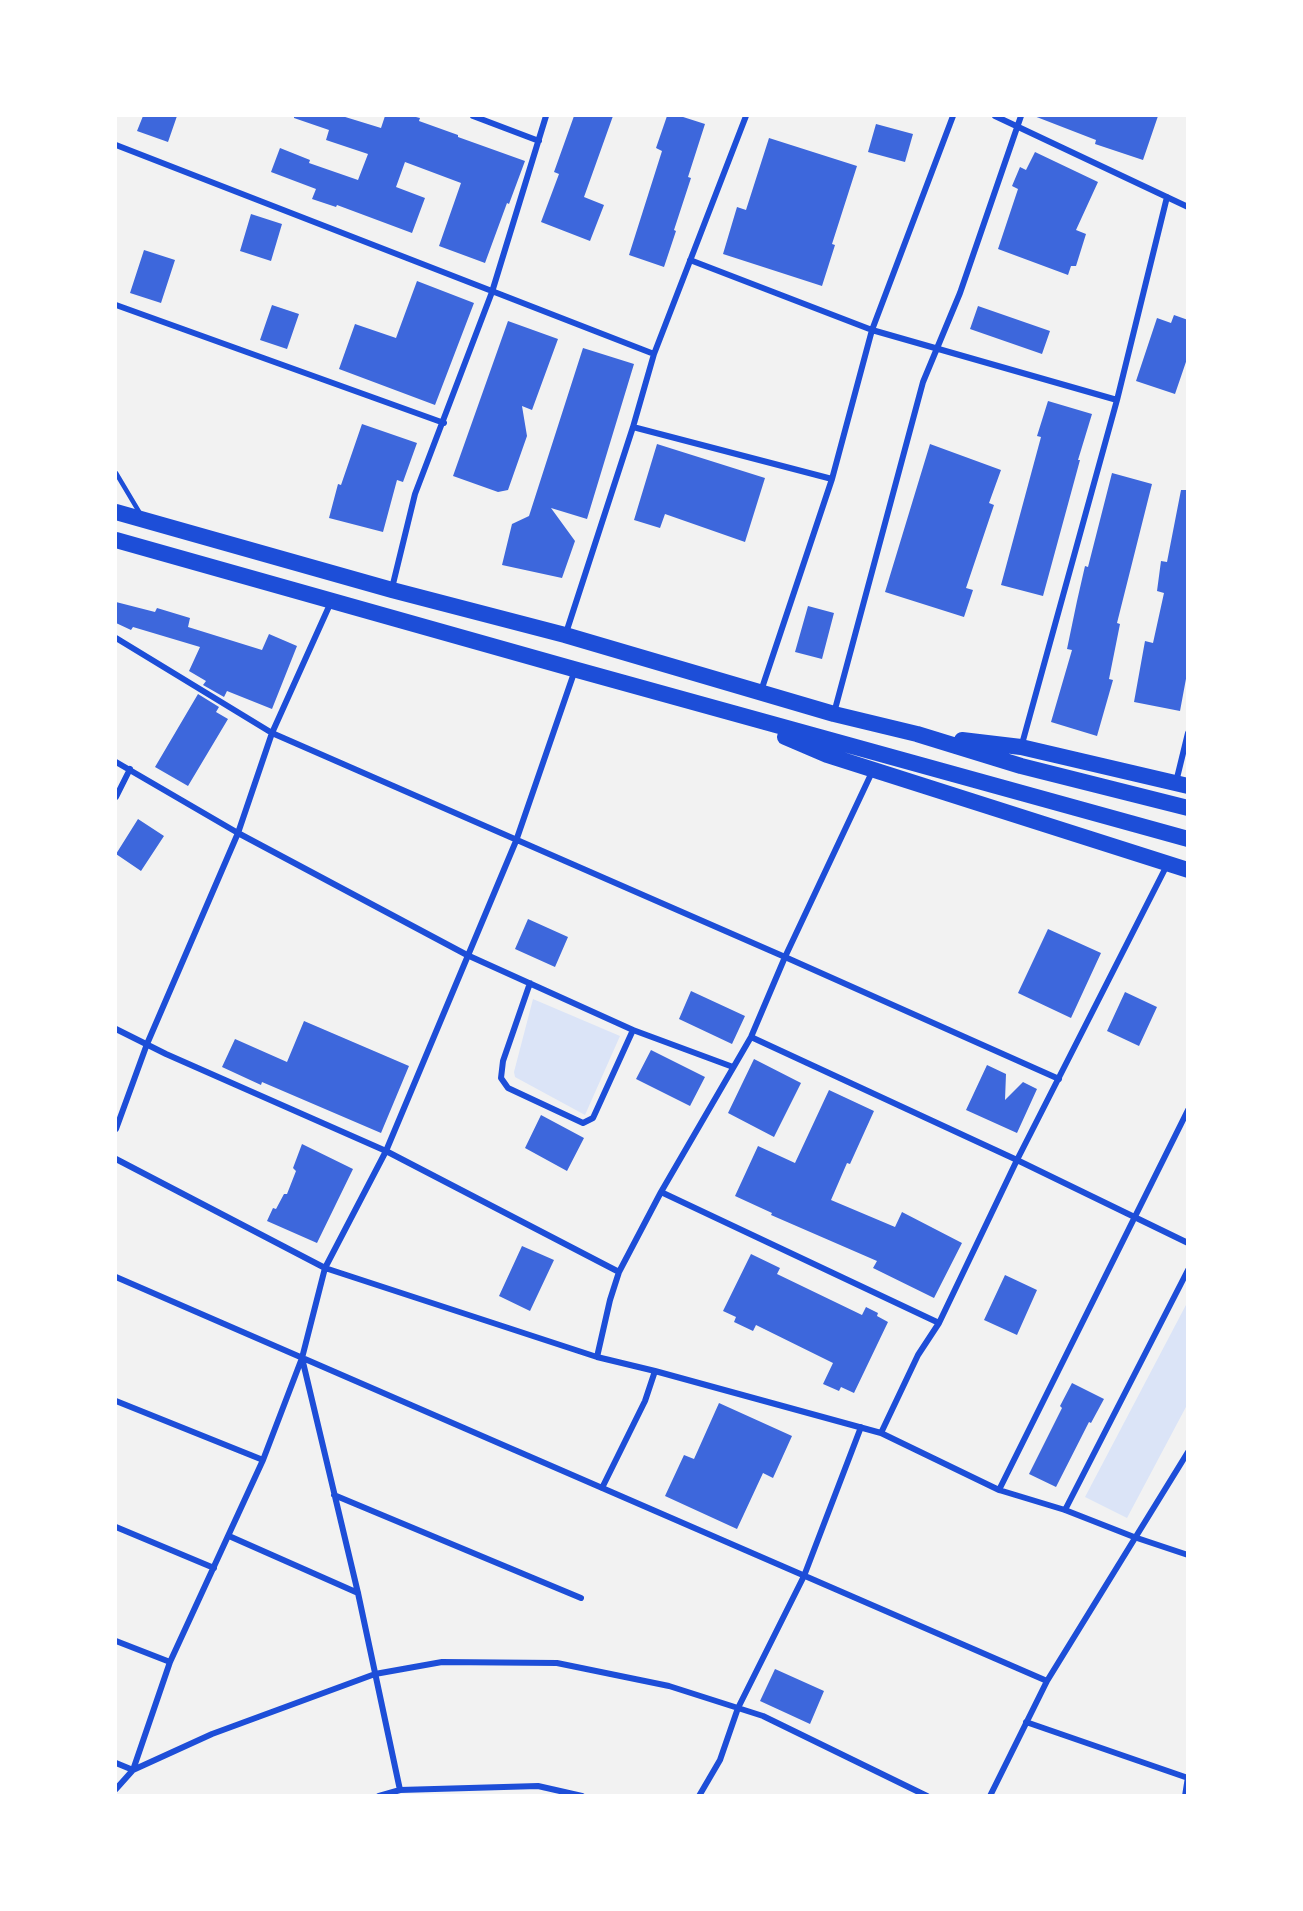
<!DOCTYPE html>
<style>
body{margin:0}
#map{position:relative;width:1303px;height:1911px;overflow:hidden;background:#f2f2f2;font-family:"DejaVu Sans",sans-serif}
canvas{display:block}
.frame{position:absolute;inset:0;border:117px solid #fff;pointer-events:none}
</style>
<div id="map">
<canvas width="1303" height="1911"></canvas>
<div class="frame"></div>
</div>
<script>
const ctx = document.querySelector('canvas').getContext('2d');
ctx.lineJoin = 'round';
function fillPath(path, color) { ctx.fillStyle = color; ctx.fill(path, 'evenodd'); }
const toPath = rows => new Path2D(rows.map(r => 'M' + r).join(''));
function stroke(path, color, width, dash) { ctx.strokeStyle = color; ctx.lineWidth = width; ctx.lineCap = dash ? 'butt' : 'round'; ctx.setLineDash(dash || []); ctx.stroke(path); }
const green = toPath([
 [533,999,620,1036,585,1115,515,1077,514,1072],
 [1187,1303,1187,1405,1127,1518,1085,1497]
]);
const building = toPath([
 [143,116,177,116,168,142,137,131],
 [294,116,342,116,381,128,385,116,412,116,420,118,419,121,458,135,458,137,525,161,509,204,507,203,485,263,439,246,461,183,405,162,396,187,425,198,412,233,337,205,336,207,312,199,316,189,271,172,280,148,310,160,309,163,358,180,368,154,326,140,329,130,294,118],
 [574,116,613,116,584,197,604,205,590,241,541,222,559,174,554,172],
 [667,116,680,116,705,124,688,177,691,178,674,230,676,231,664,267,629,255,662,151,656,148],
 [1034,116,1158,116,1143,160,1095,144,1096,140],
 [876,124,913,134,905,162,868,152],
 [769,138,857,166,832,244,835,245,822,286,723,254,737,207,746,210],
 [1035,152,1098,182,1076,230,1086,234,1076,266,1071,266,1068,275,998,249,1018,189,1012,186,1020,167,1026,170],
 [251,214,282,224,271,261,240,251],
 [144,250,175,260,161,303,130,293],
 [417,281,474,303,435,405,339,369,355,324,396,338],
 [272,305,299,314,287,349,260,340],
 [978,306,1050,331,1042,354,970,329],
 [1174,315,1188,320,1188,356,1175,394,1136,381,1157,318,1171,323],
 [508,321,558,339,532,410,522,406,527,436,508,490,498,492,453,476],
 [583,348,634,364,587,519,551,508,575,541,562,578,502,565,512,524,529,516],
 [1048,401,1092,414,1078,460,1080,460,1043,596,1001,585,1041,437,1037,436],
 [362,424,417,443,403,482,397,480,383,532,329,518,338,484,341,485],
 [657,444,765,478,745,542,665,514,660,528,634,520],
 [930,444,1001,470,989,503,994,505,966,588,973,590,964,617,885,592],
 [1112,473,1152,484,1117,623,1120,624,1109,679,1113,680,1097,736,1051,722,1072,650,1067,649,1077,601,1085,566,1088,567],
 [1181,490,1188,490,1188,668,1180,711,1134,702,1145,641,1153,643,1164,593,1157,591,1161,561,1167,562],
 [116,602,155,612,157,608,190,618,188,627,262,650,269,634,297,646,272,709,227,691,224,697,203,685,206,681,189,671,200,647,133,627,131,630,116,623],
 [808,606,834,613,822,659,795,652],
 [198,694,219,707,216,712,228,719,188,786,155,767],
 [138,819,164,836,141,871,116,854],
 [528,919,568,937,555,967,515,949],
 [1048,929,1101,953,1071,1018,1018,993],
 [691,991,745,1016,732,1044,679,1019],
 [1125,992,1157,1007,1139,1046,1107,1031],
 [304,1021,409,1066,381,1133,262,1082,261,1085,222,1067,235,1039,287,1062],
 [651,1050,705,1077,690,1106,636,1079],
 [754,1059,801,1083,774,1137,728,1113],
 [987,1065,1006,1074,1005,1100,1023,1082,1037,1089,1017,1133,966,1110],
 [829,1090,874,1111,850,1164,847,1163,831,1200,895,1227,902,1212,962,1243,934,1298,873,1268,877,1261,771,1215,772,1213,735,1196,758,1146,795,1163],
 [541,1115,584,1138,567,1171,525,1148],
 [302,1144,353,1169,317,1243,267,1221,273,1208,276,1209,284,1194,287,1194,296,1171,293,1168],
 [522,1246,554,1260,530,1311,499,1296],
 [751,1254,780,1268,777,1274,862,1315,866,1307,878,1313,877,1316,888,1322,854,1393,841,1387,839,1391,823,1384,833,1363,756,1325,753,1331,734,1322,736,1317,723,1311],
 [1005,1275,1037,1290,1017,1335,984,1320],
 [1072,1383,1104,1399,1091,1423,1089,1422,1056,1487,1029,1474,1062,1408,1060,1406],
 [719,1403,792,1436,773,1478,763,1473,737,1529,665,1496,684,1455,694,1459],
 [775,1669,824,1691,810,1724,760,1701]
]);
const service = toPath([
 [116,473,141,515]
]);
const minor = toPath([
 [473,116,539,141],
 [995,116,1188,207],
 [116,145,654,354],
 [690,260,872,330,1117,400],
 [116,305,444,423],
 [633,427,832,479],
 [392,588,415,494,492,292,546,116],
 [566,633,633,427,654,354,746,116],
 [116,638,272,733,785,957,1059,1079],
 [761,691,832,479,872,330,953,116],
 [834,713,923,382,960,293,1021,116],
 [1022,744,1117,400,1167,197],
 [116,762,238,833,467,955,633,1030,733,1067],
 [1176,782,1188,733],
 [116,797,130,769],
 [530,983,503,1061,501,1078,508,1088,583,1123,593,1118,633,1030],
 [116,1029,166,1054,386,1151,619,1272],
 [751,1037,1017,1160,1188,1243],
 [116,1129,147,1044,238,833,272,733,331,602],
 [116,1159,325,1268,597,1357,655,1371,881,1433,999,1490,1065,1510,1134,1537,1188,1555],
 [661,1192,939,1323],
 [116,1277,1047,1681],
 [597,1357,610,1300,619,1272,661,1192,751,1037,785,957,873,770],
 [302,1358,358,1593,400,1790],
 [116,1401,263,1460],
 [881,1433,918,1355,939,1323,1017,1160,1167,865],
 [602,1488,645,1401,655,1371],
 [999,1490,1188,1110],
 [334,1495,581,1598],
 [1065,1510,1188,1270],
 [116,1527,214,1568],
 [229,1536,358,1593],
 [116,1641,170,1662],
 [1026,1722,1188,1778],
 [116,1763,133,1770,212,1734,375,1674,442,1662,557,1663,669,1686,763,1716,927,1796],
 [116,1789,133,1770,170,1662,263,1460,302,1358,325,1268,386,1151,516,841,575,670],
 [379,1796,400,1790,538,1786,582,1796],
 [699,1796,720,1760,738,1708,804,1576,861,1427],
 [990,1796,1047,1681,1188,1452],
 [1185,1796,1188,1777]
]);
const trunk = toPath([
 [116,512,392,590,565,635,834,714,917,734,1021,766,1188,808],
 [116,540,570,668,1188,839],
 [785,737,827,755,1188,870],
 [962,740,1021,747,1188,786]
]);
fillPath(green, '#dbe4f7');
fillPath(building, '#3d67dc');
stroke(service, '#1d4ed8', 4.5);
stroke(minor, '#1d4ed8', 6);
stroke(trunk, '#1d4ed8', 16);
</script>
